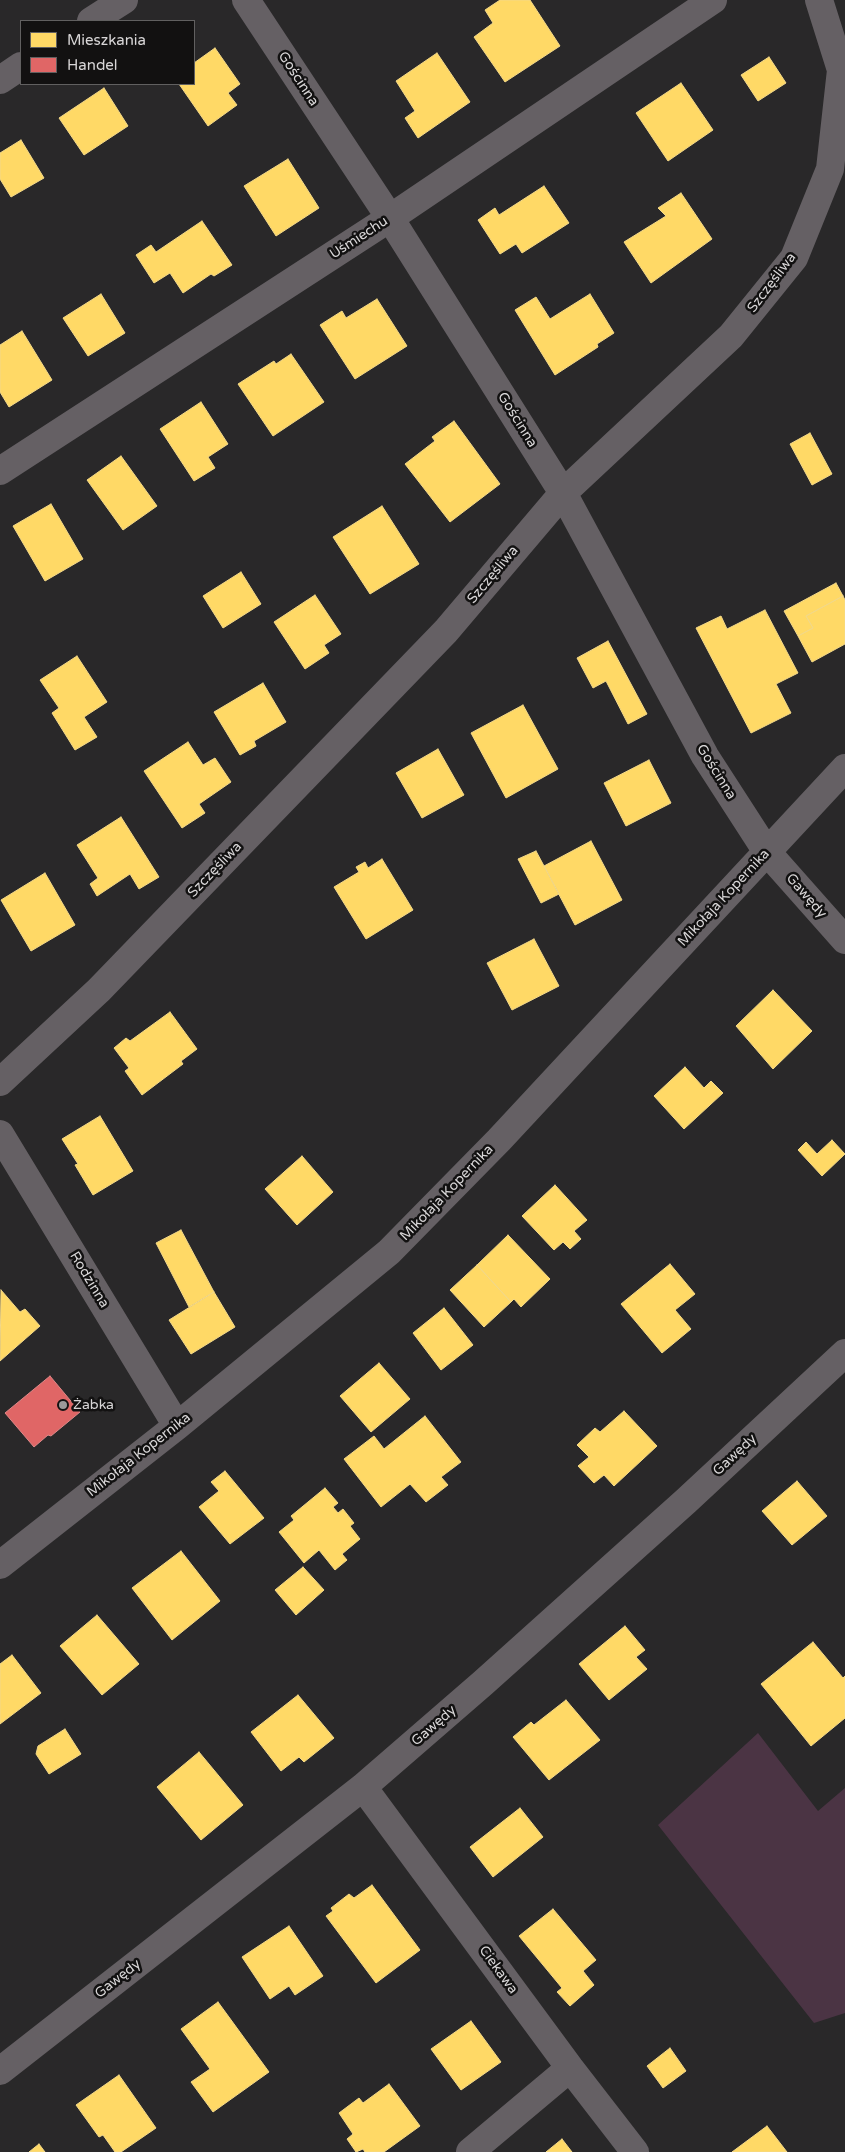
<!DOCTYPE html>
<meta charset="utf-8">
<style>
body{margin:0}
#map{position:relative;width:845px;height:2152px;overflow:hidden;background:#292829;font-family:"Varela Round",sans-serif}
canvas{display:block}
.legend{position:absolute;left:20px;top:20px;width:175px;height:65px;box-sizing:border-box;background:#121111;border:1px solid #616060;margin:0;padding:6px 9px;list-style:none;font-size:15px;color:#d8d6d7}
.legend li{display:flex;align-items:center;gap:10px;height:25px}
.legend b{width:25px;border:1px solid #616060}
</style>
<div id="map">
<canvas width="845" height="2152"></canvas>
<ul class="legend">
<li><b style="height:14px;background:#ffd966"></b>Mieszkania</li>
<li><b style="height:14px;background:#e06666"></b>Handel</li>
</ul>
</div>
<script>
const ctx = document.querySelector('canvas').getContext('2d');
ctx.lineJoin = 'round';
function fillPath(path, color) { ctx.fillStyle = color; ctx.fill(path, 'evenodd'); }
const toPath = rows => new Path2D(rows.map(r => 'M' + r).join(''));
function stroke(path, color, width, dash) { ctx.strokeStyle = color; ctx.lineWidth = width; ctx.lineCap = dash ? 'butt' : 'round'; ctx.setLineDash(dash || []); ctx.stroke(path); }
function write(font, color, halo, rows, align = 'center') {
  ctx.font = font + ' "Varela Round",sans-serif'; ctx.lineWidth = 5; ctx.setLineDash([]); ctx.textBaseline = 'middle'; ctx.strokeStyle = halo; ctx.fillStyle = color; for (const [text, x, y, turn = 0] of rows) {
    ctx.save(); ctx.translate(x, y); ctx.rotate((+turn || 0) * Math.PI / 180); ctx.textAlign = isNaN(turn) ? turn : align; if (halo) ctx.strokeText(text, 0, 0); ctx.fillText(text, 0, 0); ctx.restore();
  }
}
const green = toPath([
 [758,1733,818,1811,845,1788,845,2013,814,2023,658,1825]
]);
const homes = toPath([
 [500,0,530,0,560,46,505,82,474,37,493,23,485,10,500,0],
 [215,48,240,84,228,93,237,105,208,126,179,84,194,84,194,63,215,48],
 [437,53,470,102,418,138,405,118,415,111,396,81,437,53],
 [769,57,786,83,758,101,741,75,769,57],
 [681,83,713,130,668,161,636,113,681,83],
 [104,88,128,126,84,155,59,118,104,88],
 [21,140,44,178,11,197,0,179,0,153,21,140],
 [288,159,319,208,276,236,244,186,288,159],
 [544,186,569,223,522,253,516,244,500,254,478,220,495,208,499,215,544,186],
 [681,193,712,239,651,283,624,242,666,216,658,208,681,193],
 [202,221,232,265,214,276,211,274,183,293,170,273,154,283,136,255,151,245,156,252,202,221],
 [101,294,125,333,88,356,63,318,101,294],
 [590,294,614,333,597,344,598,347,555,375,515,310,536,297,550,319,590,294],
 [377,299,407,346,355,379,320,325,342,311,346,318,377,299],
 [22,331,52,380,9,407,0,392,0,345,22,331],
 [291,354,324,402,273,436,238,384,274,361,276,364,291,354],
 [201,402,228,444,208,457,215,468,194,481,160,429,201,402],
 [454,421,500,484,450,522,405,464,435,441,432,437,454,421],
 [810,433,832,474,812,485,790,444,810,433],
 [121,456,157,506,123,530,87,480,121,456],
 [51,504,83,559,45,581,13,526,51,504],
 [382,506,419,564,370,594,333,537,382,506],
 [241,572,261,604,223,628,203,596,241,572],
 [836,583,843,596,806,616,813,628,798,636,784,611,836,583],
 [315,595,341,634,324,645,329,653,305,669,274,622,315,595],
 [843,596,845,600,845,644,812,662,798,636,813,628,806,616,843,596],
 [765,610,798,673,776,684,791,713,751,733,696,628,721,616,727,629,765,610],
 [608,641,647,714,628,724,606,681,593,688,577,658,608,641],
 [77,656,107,702,84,717,97,737,75,750,52,713,59,708,40,680,77,656],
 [263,683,286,722,254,741,256,746,240,755,214,712,263,683],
 [523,705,558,769,506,798,471,733,523,705],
 [188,742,203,765,215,758,231,782,199,804,205,813,182,828,144,771,188,742],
 [438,749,464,795,422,818,396,773,438,749],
 [649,760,671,803,626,826,604,783,649,760],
 [121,817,159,877,139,889,130,874,97,896,90,884,98,878,77,845,121,817],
 [591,841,622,900,575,925,544,866,591,841],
 [536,851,559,894,541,903,518,859,536,851],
 [382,859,413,910,366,939,334,887,359,872,356,867,365,862,368,868,382,859],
 [45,873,75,925,31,951,1,900,45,873],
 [534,939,559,986,512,1010,487,963,534,939],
 [773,990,812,1031,773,1069,736,1026,773,990],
 [170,1012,197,1049,181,1061,183,1064,142,1095,125,1071,129,1068,114,1048,126,1038,130,1041,170,1012],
 [685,1067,704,1088,711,1081,723,1093,684,1129,654,1096,685,1067],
 [100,1116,133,1171,93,1195,75,1165,78,1164,62,1139,100,1116],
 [832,1140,845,1154,822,1176,798,1150,806,1142,817,1154,832,1140],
 [302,1156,333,1192,297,1225,265,1189,302,1156],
 [555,1185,587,1220,574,1231,581,1239,570,1249,563,1242,554,1250,522,1216,555,1185],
 [181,1230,214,1292,189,1307,156,1243,181,1230],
 [508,1235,550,1279,521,1307,514,1299,511,1302,477,1265,508,1235],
 [670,1264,695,1294,675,1310,691,1329,662,1353,621,1304,670,1264],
 [477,1265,511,1302,484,1327,450,1290,477,1265],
 [1,1290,20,1312,25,1309,40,1326,0,1361,1,1290],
 [214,1292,235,1327,191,1354,169,1320,214,1292],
 [444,1308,473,1345,441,1370,413,1333,444,1308],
 [379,1363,410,1399,371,1432,340,1396,379,1363],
 [624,1411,657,1446,614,1486,604,1475,594,1483,578,1466,589,1457,577,1445,595,1428,600,1432,624,1411],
 [425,1416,461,1462,441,1477,448,1485,426,1502,410,1484,381,1507,344,1459,374,1436,384,1449,425,1416],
 [225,1471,264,1518,230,1544,199,1507,219,1491,211,1482,225,1471],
 [797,1481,827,1516,792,1545,762,1511,797,1481],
 [325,1488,338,1503,333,1507,338,1513,343,1509,354,1523,350,1526,360,1539,342,1554,347,1560,335,1570,319,1550,304,1563,279,1532,294,1520,291,1516,325,1488],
 [181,1551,220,1601,172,1640,132,1588,181,1551],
 [303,1567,324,1590,296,1615,275,1590,303,1567],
 [97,1615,139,1664,102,1695,60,1646,97,1615],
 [625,1626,645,1650,636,1657,647,1669,609,1700,579,1664,625,1626],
 [813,1642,843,1678,845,1676,845,1718,811,1746,761,1684,813,1642],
 [12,1655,41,1693,0,1724,0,1664,12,1655],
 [298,1695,334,1738,304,1762,299,1757,281,1771,251,1732,298,1695],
 [566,1700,600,1740,549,1780,513,1737,531,1722,534,1725,566,1700],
 [65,1729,81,1754,49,1774,36,1754,38,1746,65,1729],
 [199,1752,243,1805,201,1840,157,1787,199,1752],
 [520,1808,543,1837,493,1877,470,1847,520,1808],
 [372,1885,420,1950,376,1983,326,1916,333,1911,331,1908,349,1894,354,1898,372,1885],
 [553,1909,596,1960,583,1971,594,1985,570,2006,557,1992,562,1988,519,1936,553,1909],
 [289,1926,323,1976,295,1995,289,1986,270,1999,242,1957,289,1926],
 [218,2002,269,2072,213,2112,191,2082,210,2069,181,2029,218,2002],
 [471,2021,501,2062,461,2090,431,2049,471,2021],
 [670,2048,686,2071,663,2088,647,2066,670,2048],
 [119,2075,156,2128,121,2152,115,2152,103,2135,99,2137,76,2105,119,2075],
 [389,2084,420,2126,384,2152,365,2152,363,2149,356,2152,347,2139,353,2134,339,2113,359,2098,363,2103,389,2084],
 [767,2126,787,2152,732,2152,767,2126],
 [562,2139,572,2152,546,2152,562,2139],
 [39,2144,45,2152,29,2152,39,2144]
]);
const shops = toPath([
 [50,1376,80,1412,51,1436,48,1435,34,1447,5,1413,50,1376]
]);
const minor = toPath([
 [246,0,390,218,563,493,705,756,767,852,845,940],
 [91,21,124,0],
 [0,80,21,66],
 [0,471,390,218,713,0],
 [0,1082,99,990,446,631,563,493,731,336,794,258,830,169,841,70,819,0],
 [0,1134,177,1426],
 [0,1565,177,1426,389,1252,499,1140,845,768],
 [363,1787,570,2068,635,2152],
 [0,2071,363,1787,483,1683,686,1501,845,1353],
 [470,2152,570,2068]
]);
const markers = [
 [63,1405,5,"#9b999a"]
];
const streetNames = [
 ["Gościnna",298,79,57],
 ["Uśmiechu",359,238,-33],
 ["Szczęśliwa",772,283,-53],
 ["Gościnna",517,420,58],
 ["Szczęśliwa",493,575,-50],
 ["Gościnna",716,772,58],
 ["Szczęśliwa",215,870,-46],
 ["Gawędy",806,896,49],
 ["Mikołaja Kopernika",724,898,-47],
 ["Mikołaja Kopernika",447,1193,-46],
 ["Rodzinna",89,1280,59],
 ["Mikołaja Kopernika",139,1455,-38],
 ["Gawędy",735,1455,-43],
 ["Gawędy",434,1726,-41],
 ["Ciekawa",498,1970,54],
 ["Gawędy",118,1979,-38]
];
const poiNames = [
 ["Żabka",73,1405]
];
fillPath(green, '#4b3444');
fillPath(homes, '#ffd966');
stroke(homes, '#f3d888', 1);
fillPath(shops, '#e06666');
stroke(shops, '#de8888', 1);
stroke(minor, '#656064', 28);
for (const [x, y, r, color] of markers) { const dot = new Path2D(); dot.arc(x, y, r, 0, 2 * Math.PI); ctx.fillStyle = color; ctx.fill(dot); stroke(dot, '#121111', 2); }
write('14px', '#d8d6d7', '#121111', streetNames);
write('14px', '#d8d6d7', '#121111', poiNames, 'left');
</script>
